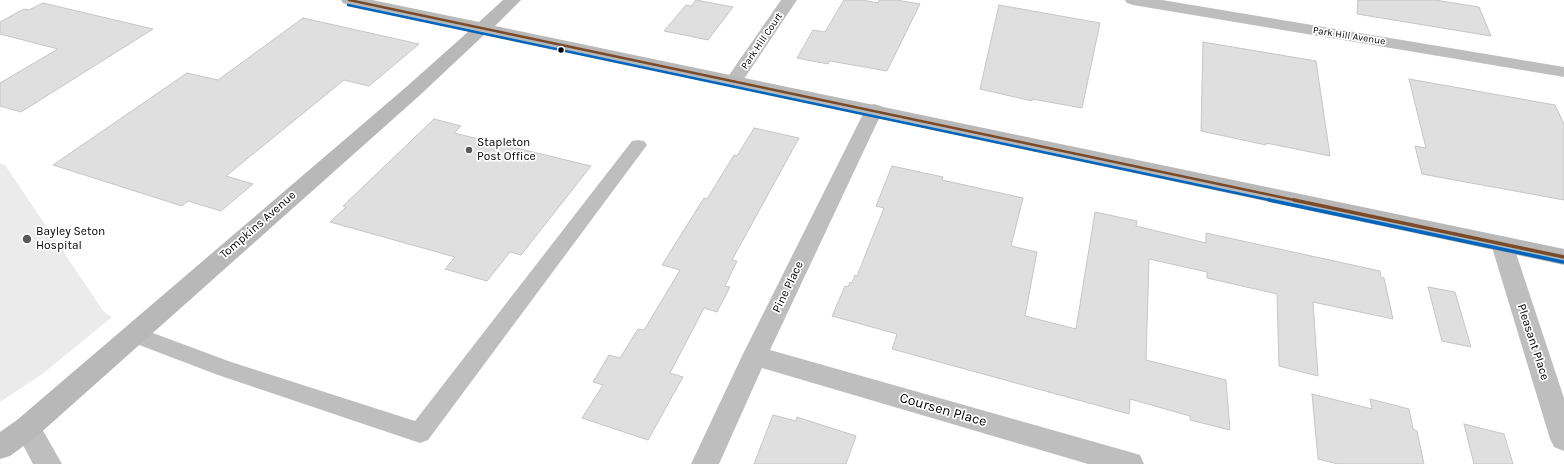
<!DOCTYPE html>
<style>
body{margin:0}
canvas{display:block;background:#fff}
</style>
<canvas width="1564" height="464"></canvas>
<script>
const ctx = document.querySelector('canvas').getContext('2d');
ctx.lineJoin = 'round';
function fillPath(path, color) { ctx.fillStyle = color; ctx.fill(path, 'evenodd'); }
const toPath = rows => new Path2D(rows.map(r => 'M' + r).join(''));
function stroke(path, color, width, dash) { ctx.strokeStyle = color; ctx.lineWidth = width; ctx.lineCap = dash ? 'butt' : 'round'; ctx.setLineDash(dash || []); ctx.stroke(path); }
function write(font, color, halo, rows, align = 'center') {
  ctx.font = font + ' Karla,sans-serif'; ctx.lineWidth = 3.5; ctx.setLineDash([]); ctx.textBaseline = 'middle'; ctx.strokeStyle = halo; ctx.fillStyle = color; for (const [text, x, y, turn = 0] of rows) {
    ctx.save(); ctx.translate(x, y); ctx.rotate((+turn || 0) * Math.PI / 180); ctx.textAlign = isNaN(turn) ? turn : align; if (halo) ctx.strokeText(text, 0, 0); ctx.fillText(text, 0, 0); ctx.restore();
  }
}
const green = toPath([
 [0,163,5,165,104,312,112,317,41,375,0,402]
]);
const building = toPath([
 [696,0,733,7,708,40,664,31,686,5,691,6,696,0],
 [844,0,862,0,878,3,879,0,896,0,920,4,887,71,830,61,828,64,797,58,813,30,825,32,844,0],
 [1358,0,1435,0,1479,7,1491,36,1357,14,1358,0],
 [43,3,153,29,21,112,0,106,0,83,58,49,0,34,0,22,24,9,29,10,43,3],
 [999,5,1100,23,1082,108,1032,99,1032,101,980,89,999,5],
 [303,18,419,44,369,86,344,80,226,176,253,184,221,211,188,201,182,206,53,165,187,73,218,80,303,18],
 [1203,42,1316,61,1330,156,1266,143,1266,145,1201,131,1203,42],
 [1409,79,1555,105,1564,124,1564,200,1422,174,1415,146,1426,148,1409,79],
 [434,119,461,126,454,133,591,166,521,255,510,252,487,281,445,269,455,257,330,222,346,207,343,206,434,119],
 [754,128,799,138,732,260,737,261,725,286,730,287,717,312,704,308,670,373,683,377,648,440,582,418,603,385,593,382,609,355,620,358,638,329,644,330,680,270,662,265,704,198,707,199,734,155,737,156,754,128],
 [892,166,943,177,942,180,1023,198,1011,246,1037,252,1025,316,1076,329,1095,212,1137,221,1136,226,1206,243,1206,233,1380,271,1381,277,1384,278,1393,319,1313,302,1318,376,1279,366,1277,294,1207,278,1207,272,1149,259,1146,360,1226,380,1230,430,1190,420,1190,416,1130,399,1129,414,892,349,897,334,832,316,845,286,848,287,850,282,852,283,855,275,857,276,884,208,876,206,892,166],
 [1428,287,1455,292,1471,347,1442,341,1428,287],
 [1312,394,1372,409,1370,399,1409,409,1413,429,1417,431,1424,464,1338,464,1318,459,1312,394],
 [773,415,796,421,797,417,856,436,846,464,754,464,773,415],
 [1464,424,1504,434,1513,464,1474,464,1464,424]
]);
const lane = toPath([
 [638,140,644,141,647,145,644,149,428,440,420,443,218,375,126,340,123,334,126,328,134,326,231,362,415,421,632,141,638,140]
]);
const street = toPath([
 [781,0,797,0,740,85,734,86,728,85,725,81,781,0],
 [1125,0,1162,0,1564,67,1564,77,1133,5,1127,3,1125,0],
 [874,104,881,106,883,110,770,350,1130,452,1140,455,1144,464,1088,464,762,368,719,464,691,464,742,356,867,106,874,104],
 [1502,236,1510,238,1513,244,1564,398,1564,451,1554,447,1550,439,1491,244,1494,238,1502,236],
 [27,416,37,420,62,464,33,464,14,428,17,420,27,416]
]);
const secondary = toPath([
 [341,0,372,0,479,22,503,0,521,0,495,26,1564,249,1564,265,485,34,419,96,37,436,10,456,0,459,0,432,17,420,405,88,469,31,349,5,343,3,341,0]
]);
const bus1Far1 = toPath([
 [349,0,1299,201]
]);
const bus1 = toPath([
 [1294,200,1564,257]
]);
const bus2Far1 = toPath([
 [348,5,1274,201]
]);
const bus2 = toPath([
 [1269,200,1563,262]
]);
const markers = [
 [561,50,3.5,"#000"],
 [469,150,4,"#595959"],
 [27,239,5,"#595959"]
];
const farStreetnames = [
 ["Park Hill Avenue",1349,36,9],
 ["Park Hill Court",762,41,-56]
];
const poiNames = [
 ["Stapleton",477,143],
 ["Post Office",477,157],
 ["Bayley Seton",36,232],
 ["Hospital",36,246]
];
const streetNames = [
 ["Tompkins Avenue",258,225,-41],
 ["Pine Place",788,287,-64],
 ["Pleasant Place",1533,342,72]
];
const nearStreetnames = [
 ["Coursen Place",943,410,16]
];
fillPath(green, '#ebebeb');
fillPath(building, '#dfdfdf');
stroke(building, '#c6c6c6', 1);
fillPath(lane, '#bebebe');
fillPath(street, '#bebebe');
fillPath(secondary, '#b8b8b8');
stroke(bus1Far1, '#7a4b2a', 2.5);
stroke(bus1, '#7a4b2a', 3.5);
stroke(bus2Far1, '#0065bd', 2.5);
stroke(bus2, '#0065bd', 3.5);
for (const [x, y, r, color] of markers) { const dot = new Path2D(); dot.arc(x, y, r, 0, 2 * Math.PI); ctx.fillStyle = color; ctx.fill(dot); stroke(dot, '#fff', 1.5); }
write('10px', '#000', '#fff', farStreetnames);
write('12px', '#000', '#fff', poiNames, 'left');
write('12px', '#000', '#fff', streetNames);
write('14px', '#000', '#fff', nearStreetnames);
</script>
